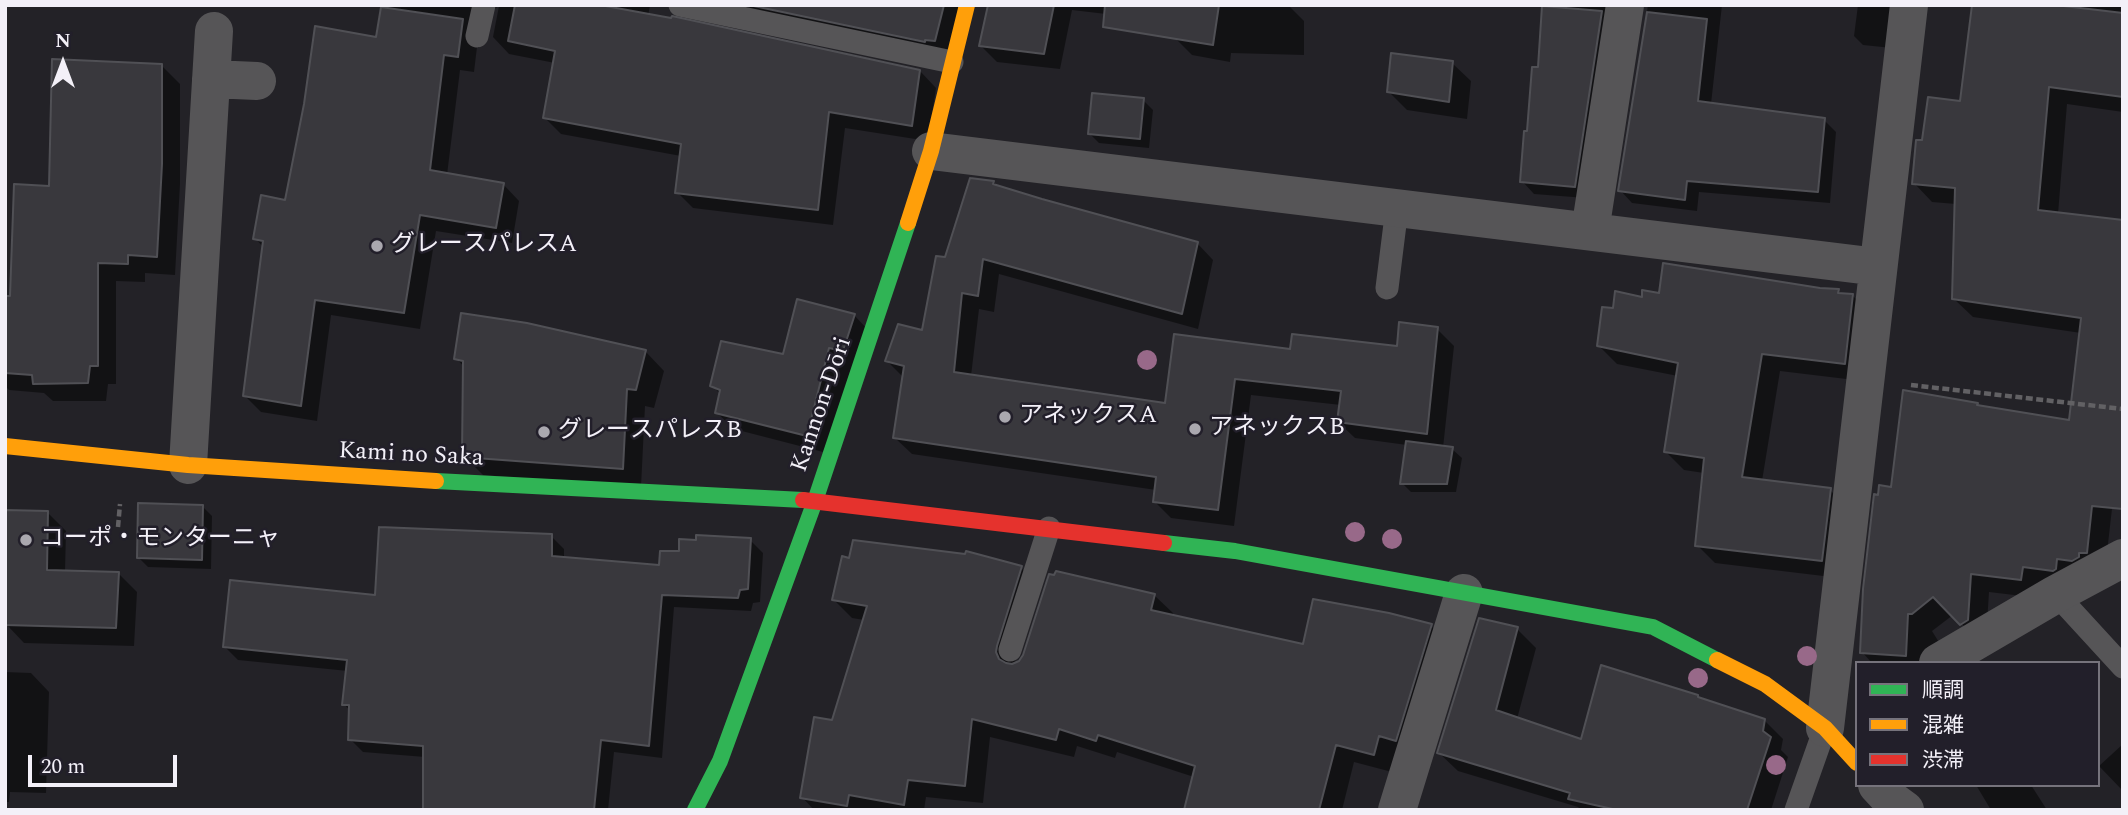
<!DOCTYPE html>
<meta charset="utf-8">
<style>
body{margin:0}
#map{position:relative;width:2128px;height:815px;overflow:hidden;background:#232227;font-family:Spectral,"Noto Sans JP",serif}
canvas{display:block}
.frame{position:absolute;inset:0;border:7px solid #f3f0f8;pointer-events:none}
.legend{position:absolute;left:1855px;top:661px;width:245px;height:126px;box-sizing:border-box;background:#221f2a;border:2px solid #76737c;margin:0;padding:9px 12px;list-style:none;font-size:21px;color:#f3f0f8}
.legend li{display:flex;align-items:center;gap:14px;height:35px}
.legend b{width:35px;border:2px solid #76737c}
.north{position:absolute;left:28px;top:28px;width:70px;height:70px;-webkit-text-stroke:5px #221f2a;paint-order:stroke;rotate:0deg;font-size:19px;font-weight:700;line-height:28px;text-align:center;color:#f3f0f8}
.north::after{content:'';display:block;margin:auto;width:24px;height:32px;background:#f3f0f8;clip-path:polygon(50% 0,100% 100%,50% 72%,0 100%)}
.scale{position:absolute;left:28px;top:755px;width:149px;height:32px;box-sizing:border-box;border:4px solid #f3f0f8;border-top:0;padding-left:9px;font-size:21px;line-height:24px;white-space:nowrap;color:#f3f0f8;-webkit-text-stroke:5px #221f2a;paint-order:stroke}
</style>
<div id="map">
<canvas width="2128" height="815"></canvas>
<div class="frame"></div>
<ul class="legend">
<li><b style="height:9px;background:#30b455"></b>順調</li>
<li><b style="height:9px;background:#ff9f0a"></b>混雑</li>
<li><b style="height:9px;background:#e5322d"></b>渋滞</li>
</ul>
<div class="north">N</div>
<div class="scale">20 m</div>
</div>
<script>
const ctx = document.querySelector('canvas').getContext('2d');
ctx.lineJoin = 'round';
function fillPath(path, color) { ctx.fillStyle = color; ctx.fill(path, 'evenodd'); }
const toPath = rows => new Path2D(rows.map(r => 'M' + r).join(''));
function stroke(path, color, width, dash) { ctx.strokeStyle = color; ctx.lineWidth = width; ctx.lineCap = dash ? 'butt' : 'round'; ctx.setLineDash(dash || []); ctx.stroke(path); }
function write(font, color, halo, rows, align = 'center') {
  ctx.font = font + ' Spectral,"Noto Sans JP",serif'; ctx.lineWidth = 5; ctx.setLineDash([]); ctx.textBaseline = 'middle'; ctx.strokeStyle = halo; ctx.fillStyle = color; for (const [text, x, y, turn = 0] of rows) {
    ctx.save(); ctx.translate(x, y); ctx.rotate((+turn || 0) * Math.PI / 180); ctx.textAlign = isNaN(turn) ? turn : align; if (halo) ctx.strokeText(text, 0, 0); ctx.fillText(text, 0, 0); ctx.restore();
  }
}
const shadow = toPath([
 [381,5,650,5,646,28,920,71,936,88,928,141,845,128,833,225,693,208,677,192,681,156,561,134,545,118,555,63,509,54,493,37,499,6,489,12,486,19,479,48,477,47,474,72,460,70,447,175,503,184,519,201,512,243,436,231,420,329,331,315,317,421,261,412,244,395,264,248,255,238,287,202,375,38],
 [724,5,969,5,951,57],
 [990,5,1108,5,1106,14,1072,10,1060,69,997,62,981,46],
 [1179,5,1288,5,1304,21,1304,55,1231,53,1230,62,1192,55,1175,38],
 [1547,5,1619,5,1586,198,1534,194,1522,181],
 [1648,5,1722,5,1711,104,1824,120,1836,132,1830,203,1699,192,1697,211,1632,203,1620,190],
 [1858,5,1899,5,1892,48,1863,45,1854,36],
 [1974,5,2123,5,2123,112,2067,104,2058,214,2123,222,2123,510,2113,500,2105,570,2039,598,1989,592,1986,639,1980,642,1953,615,1932,631,1950,660,1947,663,1872,663,1862,652,1892,489,1977,404,1981,408,2071,422,2081,333,1973,317,1954,299,1956,204,1932,202,1914,183,1924,142,1962,103],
 [1452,63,1471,81,1467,119,1407,110,1388,91],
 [161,65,180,84,180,184,175,275,145,273,145,282,116,281,116,384,108,384,106,401,53,401,44,393,9,390,5,386,5,298,12,298,51,187],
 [1143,100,1153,110,1149,148,1099,143,1089,133],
 [993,182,997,187,1197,243,1213,260,1198,329,999,274,994,312,979,309,971,376,1167,405,1292,351,1398,348,1437,329,1454,346,1443,448,1452,449,1462,458,1456,492,1411,492,1402,483,1407,445,1355,438,1338,422,1341,405,1251,395,1234,526,1171,518,1154,501,1156,490,912,454,895,438,904,378,887,361,924,332,946,259],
 [1838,291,1842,295,1853,296,1871,314,1863,381,1780,371,1762,481,1830,490,1848,508,1840,578,1715,563,1697,545,1704,473,1684,470,1666,452,1678,376,1617,364,1599,346,1614,310,1643,299,1660,296],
 [854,315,870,332,823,452,734,429,717,413,721,395,712,385,784,356],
 [527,325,646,352,664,371,654,408,645,406,641,487,483,475,464,456,465,368,456,358],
 [203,507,212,516,211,569,148,567,139,558],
 [48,513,66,531,65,572,119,574,137,592,134,646,24,643,6,624],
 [551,536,564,549,564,559,661,567,681,553,750,540,763,553,760,602,753,603,751,611,674,607,662,758,614,752,608,810,425,810,425,757,363,752,350,739,350,711,344,704,348,671,238,660,225,647,376,597],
 [1021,568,1039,586,1014,665,1154,595,1173,613,1172,617,1305,647,1431,626,1449,644,1392,772,1354,762,1342,810,1186,810,1194,777,1117,752,1115,758,1077,746,1074,757,990,737,983,803,926,797,924,810,814,810,802,797,833,722,864,620,852,618,834,600],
 [1517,629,1536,648,1517,719,1583,741,1700,700,1765,721,1783,739,1781,750,1788,757,1771,810,1581,810,1578,807,1458,771,1439,753],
 [5,672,31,673,49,692,46,793,10,792,9,802,5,802],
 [2123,744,2123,791,2099,766],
 [1976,785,2031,785,2047,810,1991,810]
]);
const building = toPath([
 [515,5,600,5,671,18,672,16,920,70,912,126,829,112,818,210,675,193,681,144,543,118,555,51,508,41,515,5],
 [749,5,944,5,935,41,925,40,925,42,749,5],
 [988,5,1054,5,1044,54,979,46,988,5],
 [1105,5,1219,5,1213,45,1103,27,1105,5],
 [1972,5,2055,5,2123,13,2123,97,2049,87,2038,210,2123,220,2123,509,2092,506,2087,553,2079,553,2079,557,2072,561,2057,559,2056,569,2053,571,2023,567,2021,580,1971,574,1968,620,1960,625,1933,597,1912,614,1908,614,1906,656,1860,653,1863,589,1874,494,1878,495,1879,485,1891,487,1903,390,1978,403,1977,405,2069,420,2081,318,1952,299,1955,188,1912,184,1916,140,1922,140,1928,97,1960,101,1972,5],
 [1542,6,1602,11,1575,187,1520,182,1524,131,1527,131,1532,67,1538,67,1542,6],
 [381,7,463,19,458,57,444,55,430,170,504,183,496,228,420,215,404,313,315,300,301,406,243,396,263,241,253,239,261,195,285,200,304,104,315,26,376,37,381,7],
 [1647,12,1707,19,1698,101,1825,118,1818,192,1687,181,1685,200,1618,191,1647,12],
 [1391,53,1453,61,1449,102,1387,92,1391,53],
 [52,59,162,64,162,164,157,257,128,255,128,264,98,263,98,366,90,366,88,383,33,384,32,375,5,373,5,296,10,296,14,184,49,186,52,59],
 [1092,93,1144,98,1140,139,1088,134,1092,93],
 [970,178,994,181,993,184,1042,199,1198,242,1182,314,983,259,978,296,962,293,954,372,1165,403,1174,334,1290,349,1292,334,1397,346,1399,322,1438,327,1427,434,1337,422,1341,391,1235,379,1218,510,1153,502,1156,477,893,438,904,366,885,361,898,324,922,330,936,256,945,257,970,178],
 [1663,263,1820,288,1839,289,1838,293,1853,294,1845,364,1762,354,1742,477,1831,488,1822,561,1695,546,1704,458,1664,452,1678,363,1597,346,1602,307,1613,308,1615,291,1642,297,1642,290,1659,293,1663,263],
 [797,299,855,314,843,351,829,348,807,436,715,413,720,390,710,386,721,341,783,354,797,299],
 [461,313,527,323,646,350,636,390,627,389,623,469,462,457,463,361,454,359,461,313],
 [1406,441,1453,447,1447,484,1400,484,1406,441],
 [138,503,203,505,202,560,137,558,138,503],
 [5,510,48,511,47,570,119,572,116,628,5,625,5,510],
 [379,527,552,534,552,556,659,565,660,551,679,551,679,539,696,540,696,535,751,538,748,589,740,590,738,598,662,595,649,746,601,740,594,810,423,810,423,746,348,740,349,705,342,705,347,660,223,647,230,580,375,595,379,527],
 [853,540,965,554,966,551,1022,566,997,646,996,652,999,659,1006,663,1012,664,1019,661,1023,655,1049,574,1054,575,1056,571,1155,594,1151,610,1303,644,1313,599,1389,613,1432,624,1396,741,1379,736,1374,755,1336,745,1319,810,1184,810,1195,766,1098,735,1096,741,1059,729,1056,740,972,719,965,786,908,780,904,805,849,795,847,806,800,798,814,717,832,720,867,606,832,600,842,556,849,558,853,540],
 [1479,618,1518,627,1496,710,1581,739,1601,665,1698,695,1698,697,1765,719,1763,731,1771,737,1747,810,1617,810,1568,799,1570,793,1437,753,1479,618]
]);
const path = toPath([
 [1911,385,2123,409],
 [118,527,120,504]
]);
const lane = toPath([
 [680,5,952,62],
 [477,36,484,5],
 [1387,288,1397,208],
 [2056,594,2123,667],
 [1010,650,1049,528],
 [1796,810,1825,728]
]);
const street = toPath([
 [211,79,257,81],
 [931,151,1878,267],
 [1590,231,1625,5],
 [188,465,214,31],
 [1938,663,2056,594,2123,558],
 [1825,728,1909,5],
 [1877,785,1890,799,1905,810],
 [1397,810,1464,593]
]);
const fast = toPath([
 [436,481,803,500],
 [1164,543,1235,551,1653,627,1717,660],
 [695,810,720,761,815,501,908,223]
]);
const slow = toPath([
 [908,223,931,151,967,5],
 [5,446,188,465,436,481],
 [1717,660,1765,684,1825,728,1857,763]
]);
const jam = toPath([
 [803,500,1164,543]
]);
const trees = [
 [1147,360],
 [1355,532],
 [1392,539],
 [1807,656],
 [1698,678],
 [1776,765]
];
const markers = [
 [377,246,7,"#aaa8af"],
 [1005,417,7,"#aaa8af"],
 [1195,429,7,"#aaa8af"],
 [544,432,7,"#aaa8af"],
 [26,540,7,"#aaa8af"]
];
const poiNames = [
 ["グレースパレスA",391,246],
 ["アネックスA",1019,417],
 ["アネックスB",1209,429],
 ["グレースパレスB",558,432],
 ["コーポ・モンターニャ",40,540]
];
const streetNames = [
 ["Kannon-Dōri",823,405,-71],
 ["Kami no Saka",411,456,3]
];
fillPath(shadow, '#0007');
fillPath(building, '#39383d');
stroke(building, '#505055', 2);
stroke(path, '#626164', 4.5, [7, 3.5]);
stroke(lane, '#565557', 23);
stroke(street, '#565557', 38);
stroke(fast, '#30b455', 16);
stroke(slow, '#ff9f0a', 16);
stroke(jam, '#e5322d', 16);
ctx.fillStyle = '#986989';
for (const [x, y] of trees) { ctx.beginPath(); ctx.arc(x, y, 10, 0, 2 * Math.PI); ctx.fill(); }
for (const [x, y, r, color] of markers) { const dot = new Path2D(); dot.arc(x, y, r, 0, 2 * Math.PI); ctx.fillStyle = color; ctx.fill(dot); stroke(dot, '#221f2a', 2.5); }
write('24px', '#f3f0f8', '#221f2a', poiNames, 'left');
write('24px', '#f3f0f8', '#221f2a', streetNames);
</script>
